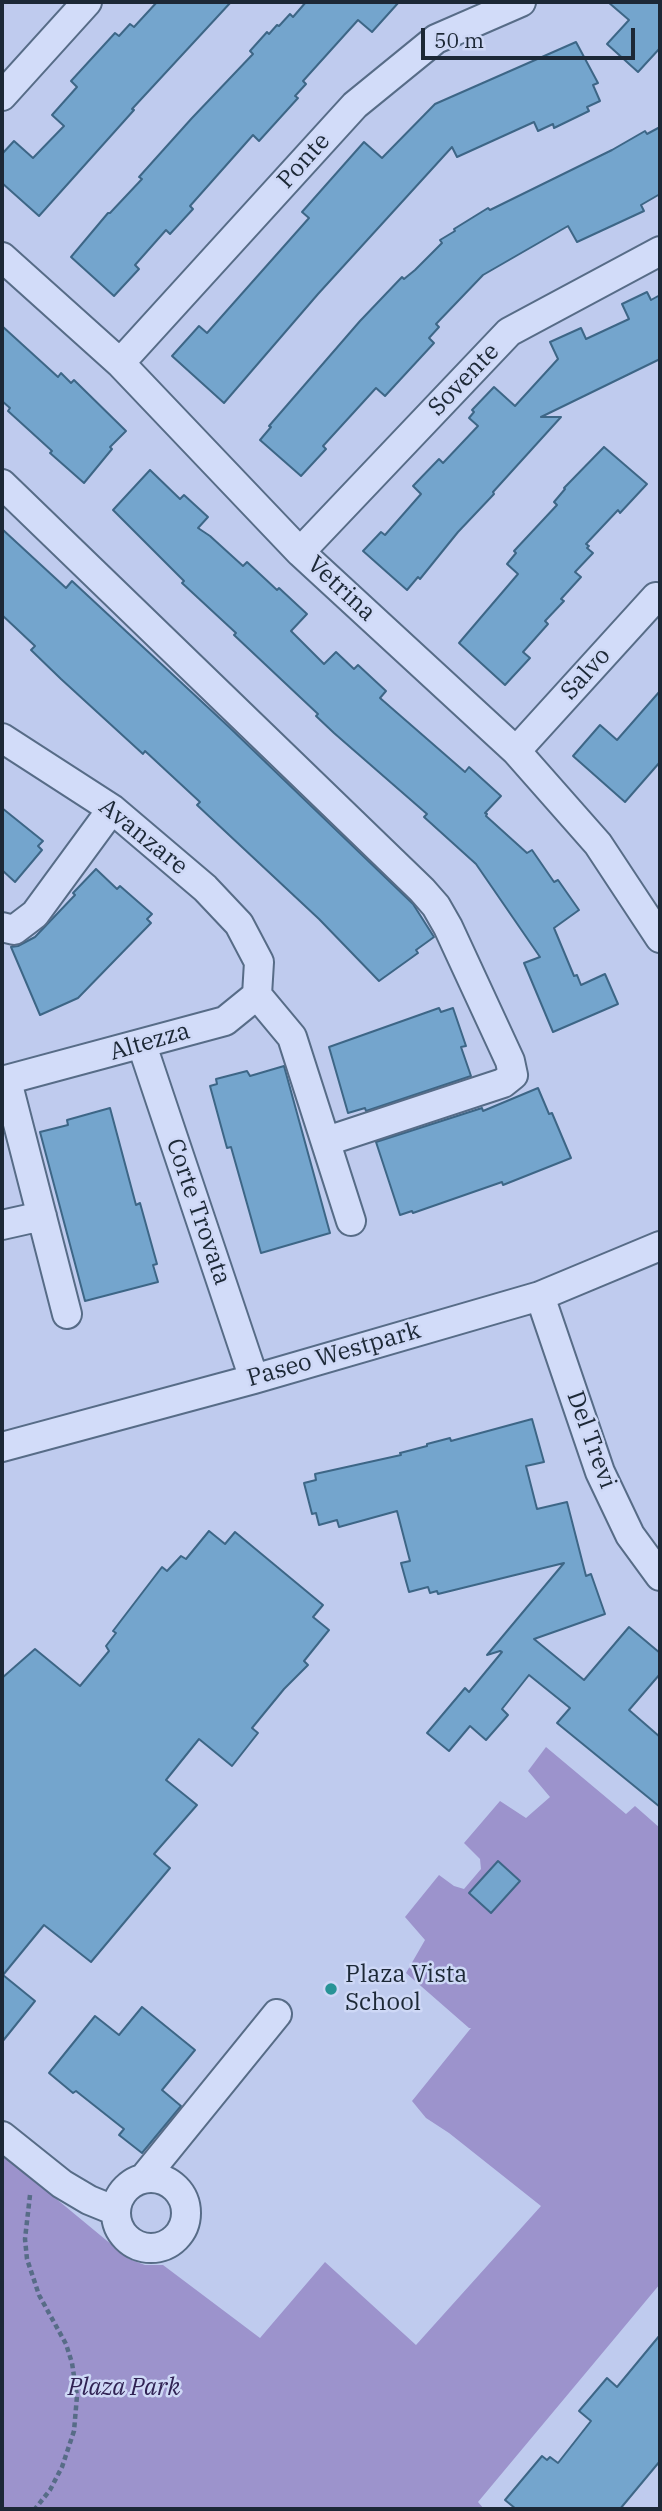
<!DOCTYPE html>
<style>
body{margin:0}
#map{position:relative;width:662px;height:2511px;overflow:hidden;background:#bfcbee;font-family:"IBM Plex Serif",serif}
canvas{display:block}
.frame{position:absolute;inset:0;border:4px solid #1c2836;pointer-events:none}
.scale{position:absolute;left:421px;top:28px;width:214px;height:32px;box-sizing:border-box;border:4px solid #1c2836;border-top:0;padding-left:9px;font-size:21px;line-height:24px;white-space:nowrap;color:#1c2836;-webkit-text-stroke:5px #ced8f6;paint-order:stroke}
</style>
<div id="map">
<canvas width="662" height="2511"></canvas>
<div class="frame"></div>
<div class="scale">50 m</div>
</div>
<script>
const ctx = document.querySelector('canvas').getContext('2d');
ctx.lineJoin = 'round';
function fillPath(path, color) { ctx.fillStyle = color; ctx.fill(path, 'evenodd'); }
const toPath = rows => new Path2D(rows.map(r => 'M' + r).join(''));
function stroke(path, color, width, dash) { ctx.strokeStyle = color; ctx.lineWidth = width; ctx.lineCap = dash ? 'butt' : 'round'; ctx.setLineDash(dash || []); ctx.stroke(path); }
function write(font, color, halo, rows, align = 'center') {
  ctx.font = font + ' "IBM Plex Serif",serif'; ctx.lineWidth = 5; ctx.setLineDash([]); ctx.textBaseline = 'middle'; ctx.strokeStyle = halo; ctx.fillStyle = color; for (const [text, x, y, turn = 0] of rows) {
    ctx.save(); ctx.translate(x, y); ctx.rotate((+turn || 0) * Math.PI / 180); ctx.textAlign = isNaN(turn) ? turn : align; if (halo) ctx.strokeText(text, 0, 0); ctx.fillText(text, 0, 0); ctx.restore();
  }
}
const green = toPath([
 [546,1747,626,1814,635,1806,660,1828,660,2284,478,2502,484,2509,2,2509,2,2154,129,2259,145,2265,163,2265,260,2338,325,2262,416,2345,541,2206,449,2133,426,2118,412,2101,471,2028,469,2028,406,1973,425,1940,405,1917,439,1875,454,1886,464,1889,481,1869,480,1859,464,1843,500,1801,526,1818,550,1797,528,1771]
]);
const building = toPath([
 [157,2,231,2,132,109,134,110,39,216,2,183,2,154,14,141,33,158,64,126,52,115,77,87,71,81,115,33,119,36,130,24,134,27,157,2],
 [306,2,399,2,372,32,358,20,303,81,306,84,295,96,298,98,259,141,253,135,190,206,193,209,170,234,166,230,135,265,139,269,114,296,71,257,108,213,110,213,142,179,139,177,192,118,253,54,250,51,267,32,269,34,277,25,279,26,290,14,293,17,306,2],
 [608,2,660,2,660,48,638,72,607,44,629,20,608,2],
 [576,42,598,83,593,85,600,101,587,107,589,111,554,128,553,124,538,131,534,122,457,157,452,147,318,294,224,403,172,356,199,326,207,333,309,218,302,212,364,142,382,158,435,104,576,42],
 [660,127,660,194,641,205,644,211,577,242,568,226,483,275,436,324,439,327,429,338,434,343,385,396,376,388,323,446,326,449,301,476,260,440,271,427,269,426,360,321,402,277,404,279,415,270,442,243,440,240,455,231,454,229,488,208,490,210,612,150,645,131,647,134,660,127],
 [647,292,651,300,660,295,660,359,541,417,561,417,493,492,494,494,458,532,420,579,418,577,407,590,363,551,381,532,385,535,421,494,413,486,439,459,443,463,478,426,469,418,474,412,472,410,494,387,515,406,558,359,550,342,581,328,586,339,629,319,622,304,647,292],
 [2,326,58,377,61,373,71,383,74,380,126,431,110,447,112,449,84,483,50,453,52,451,8,411,10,408,2,401,2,326],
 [604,447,647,484,620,513,618,510,586,544,589,546,587,548,593,553,575,572,581,577,561,599,564,601,545,621,548,624,523,652,530,658,505,685,459,643,518,574,507,564,516,553,514,551,557,505,554,502,565,489,564,488,604,447],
 [150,470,180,499,184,495,208,517,198,528,210,536,243,566,247,562,277,590,279,588,307,614,291,631,324,664,336,652,354,669,358,665,386,691,380,698,465,772,469,767,501,796,485,813,487,814,486,816,527,853,532,850,554,882,558,880,579,910,554,928,574,976,577,975,581,985,605,974,618,1004,553,1032,524,963,540,957,476,864,424,817,427,814,334,733,316,716,318,714,234,635,236,633,182,583,184,581,113,510,150,470],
 [2,529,66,588,72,581,229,727,413,904,434,937,416,950,418,953,379,981,319,919,197,805,200,802,145,751,143,754,61,679,31,650,35,646,2,615,2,529],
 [660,691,660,762,625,802,573,756,600,725,617,740,660,691],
 [2,808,43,841,38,846,42,850,15,882,2,870,2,808],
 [96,869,117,889,120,886,152,914,147,919,151,923,78,998,40,1015,11,947,18,946,35,937,75,895,73,893,96,869],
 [439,1008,441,1012,453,1008,466,1046,461,1047,471,1076,366,1111,365,1108,348,1113,329,1047,439,1008],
 [284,1066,330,1233,261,1253,231,1147,227,1148,210,1086,217,1084,216,1079,247,1071,250,1076,284,1066],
 [538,1088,549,1114,552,1113,571,1158,503,1185,502,1182,413,1213,412,1211,400,1215,376,1142,482,1108,483,1111,538,1088],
 [110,1108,136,1205,140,1203,157,1264,153,1265,158,1282,85,1301,40,1132,68,1125,67,1120,110,1108],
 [532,1419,544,1462,526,1466,537,1509,567,1502,586,1576,591,1574,605,1614,534,1639,584,1680,629,1627,660,1653,660,1674,629,1710,660,1737,660,1807,557,1723,570,1708,529,1675,502,1709,508,1715,486,1740,470,1726,449,1751,427,1733,465,1688,469,1692,502,1652,500,1651,487,1655,564,1563,438,1594,437,1591,430,1593,428,1587,409,1592,401,1563,410,1561,397,1511,339,1527,337,1520,319,1525,316,1513,312,1514,304,1483,316,1480,315,1474,401,1455,400,1453,427,1446,427,1444,450,1438,451,1441,532,1419],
 [209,1531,225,1544,235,1532,323,1605,313,1617,329,1630,304,1661,308,1665,284,1689,252,1728,258,1733,232,1766,199,1739,166,1780,197,1805,154,1854,170,1868,91,1962,44,1925,3,1975,35,2001,2,2042,2,1678,35,1649,80,1686,109,1651,106,1646,116,1633,113,1631,162,1567,167,1571,181,1556,186,1559,209,1531],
 [498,1861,520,1881,491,1913,469,1893,498,1861],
 [142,2007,195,2050,162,2090,181,2106,142,2153,119,2135,124,2129,76,2091,73,2093,49,2073,95,2016,119,2035,142,2007],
 [660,2335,660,2461,620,2509,516,2509,505,2500,542,2456,547,2460,550,2457,558,2463,591,2421,579,2411,607,2378,617,2387,660,2335]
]);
const path = toPath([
 [30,2195,25,2239,27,2259,39,2295,66,2344,72,2363,77,2396,74,2431,62,2467,50,2490,35,2509]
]);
const minor = toPath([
 [2,96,87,2],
 [2,257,120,363,300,552,516,751,598,844,660,938],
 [120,363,355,105,436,39,521,2],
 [2,484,422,890,436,906,448,927,510,1061,513,1075,503,1083,327,1141],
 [300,552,509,332,660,251],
 [2,738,112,809,205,888,239,924,259,962,257,995,225,1021,2,1081],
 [516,751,656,597],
 [2,927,14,930,35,914,112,809],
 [257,995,292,1037,351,1221],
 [142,1045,254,1379],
 [7,1081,67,1314],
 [2,1225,42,1216],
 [540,1296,600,1472,630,1535,660,1576],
 [2,1447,254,1379,540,1296,660,1246],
 [2,2136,62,2184,89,2200,116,2211],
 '116 2213a35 35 0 1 1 70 0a35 35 0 1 1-70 0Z',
 [143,2179,277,2014]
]);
const markers = [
 [331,1989,7,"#279396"]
];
const streetNames = [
 ["Ponte",304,161,-48],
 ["Sovente",464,380,-46],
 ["Vetrina",341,589,43],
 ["Salvo",586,674,-48],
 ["Avanzare",143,837,39],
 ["Altezza",150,1042,-16],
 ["Corte Trovata",198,1212,71],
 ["Paseo Westpark",334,1355,-16],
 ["Del Trevi",591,1440,70]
];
const poiNames = [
 ["Plaza Vista",345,1975],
 ["School",345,2003]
];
const parkNames = [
 ["Plaza Park",124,2388]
];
fillPath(green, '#9c93cc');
fillPath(building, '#74a5cd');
stroke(building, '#3d6686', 2);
stroke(minor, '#576c87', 32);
stroke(path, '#576c87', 4.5, [5, 3.5]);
stroke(minor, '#d2dcf9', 28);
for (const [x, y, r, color] of markers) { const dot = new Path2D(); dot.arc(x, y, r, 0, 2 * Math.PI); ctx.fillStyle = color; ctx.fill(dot); stroke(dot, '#ced8f6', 2.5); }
write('24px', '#1c2836', '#ced8f6', streetNames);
write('24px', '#1c2836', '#ced8f6', poiNames, 'left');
write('italic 24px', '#302253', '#ced8f6', parkNames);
</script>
